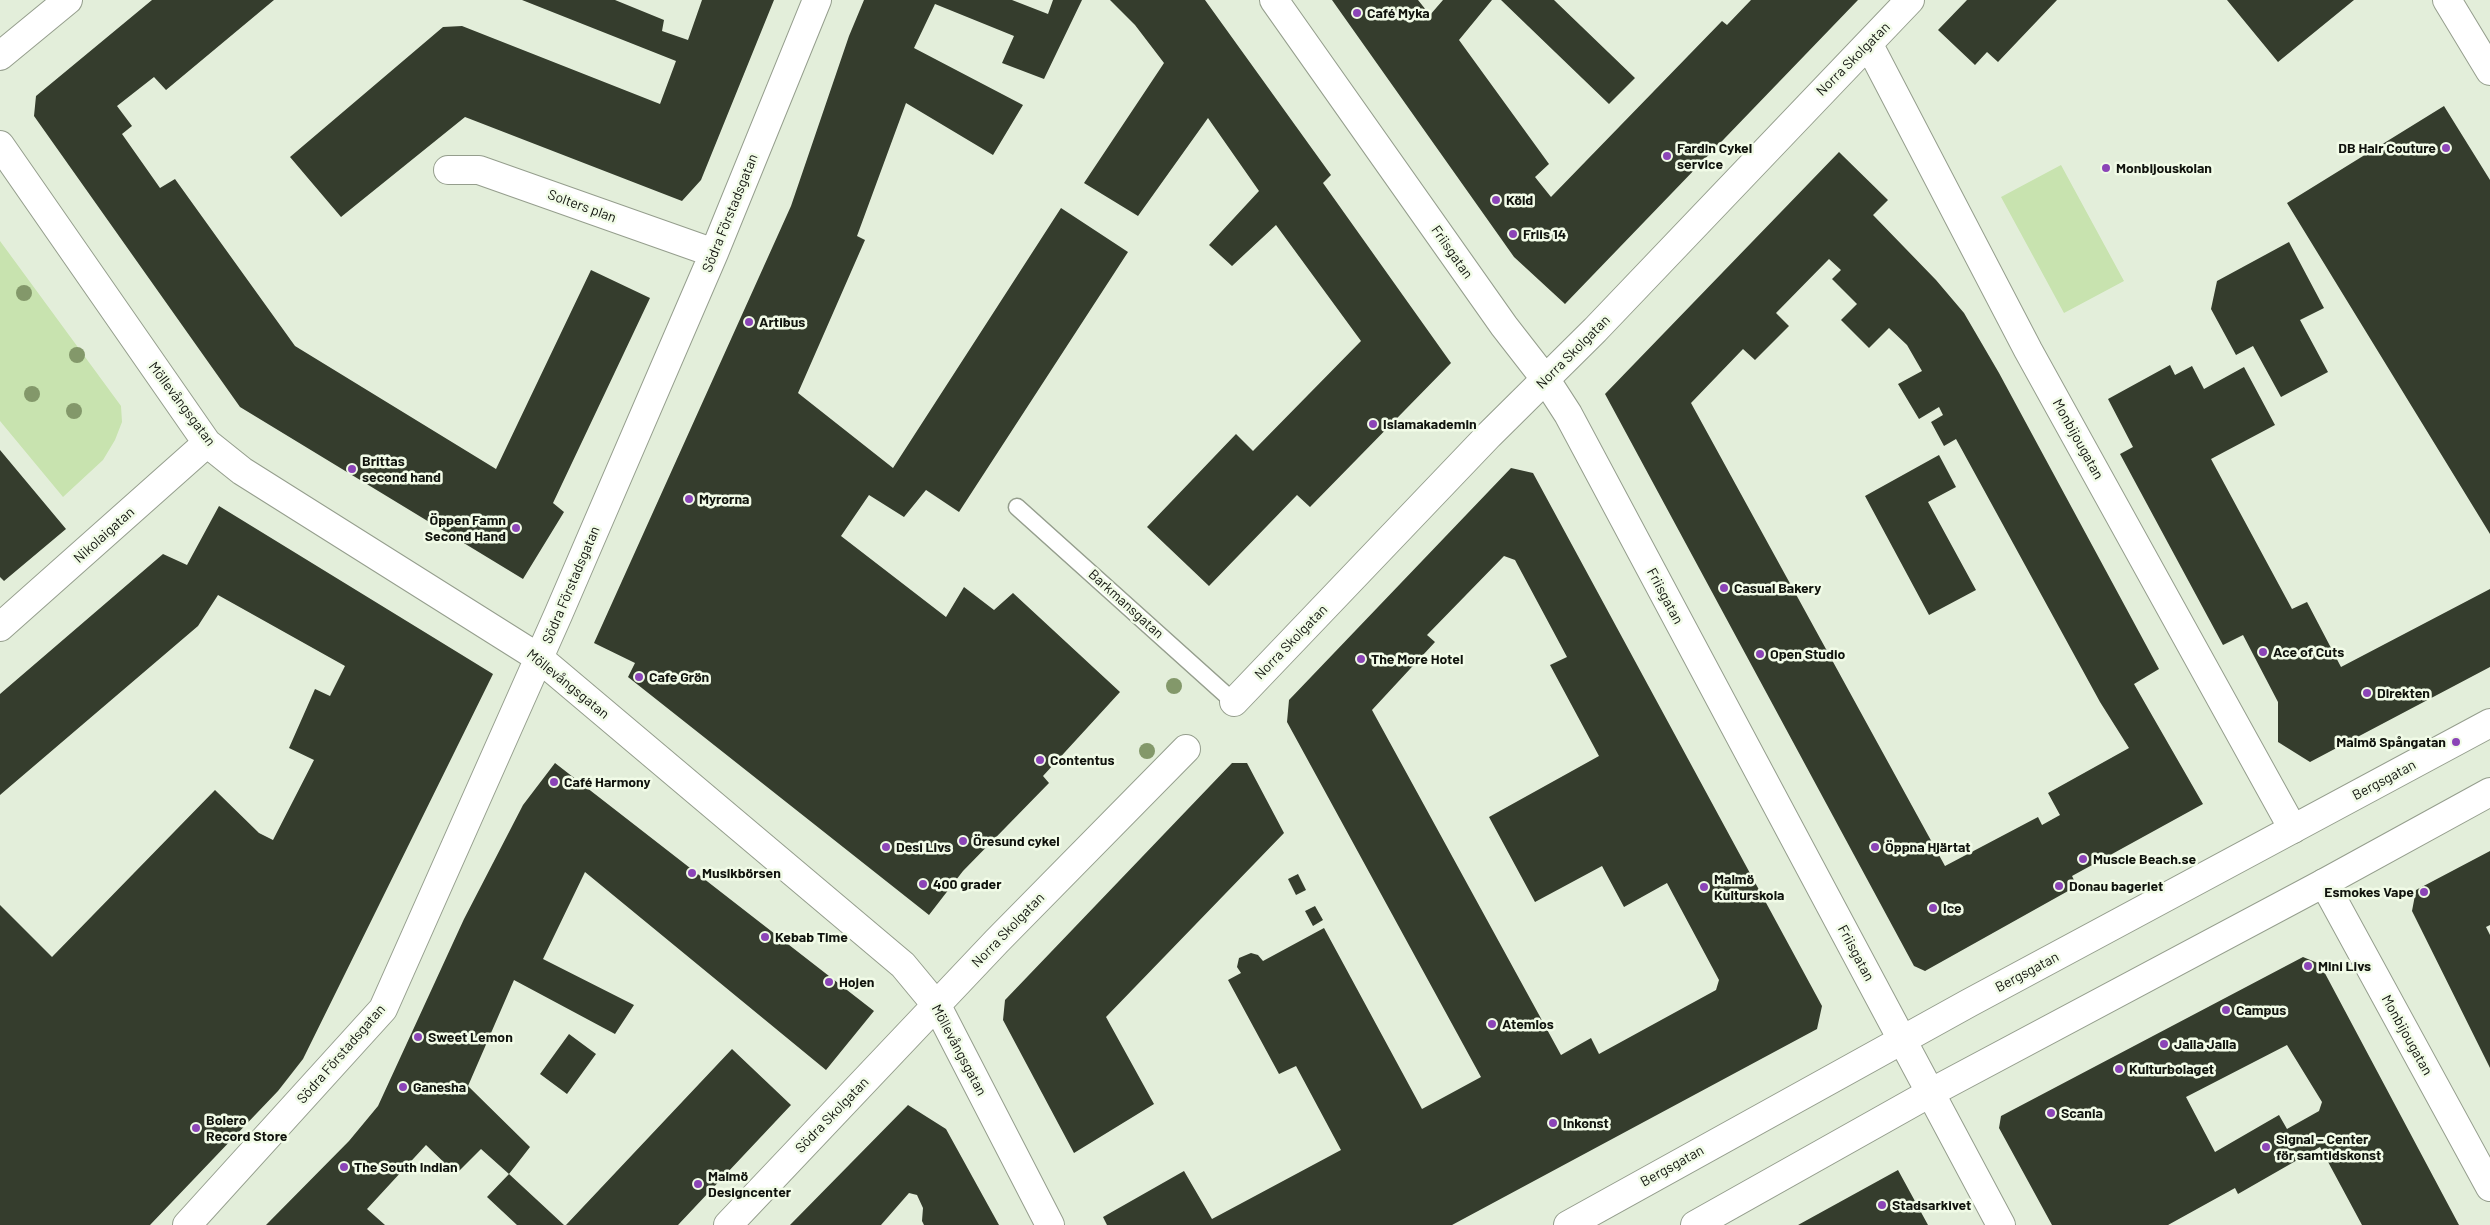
<!DOCTYPE html>
<meta charset="utf-8">
<style>
body{margin:0}
canvas{display:block;background:#e3eeda}
</style>
<canvas width="2490" height="1225"></canvas>
<script>
const ctx = document.querySelector('canvas').getContext('2d');
ctx.lineJoin = 'round';
function fillPath(path, color) { ctx.fillStyle = color; ctx.fill(path, 'evenodd'); }
const toPath = rows => new Path2D(rows.map(r => 'M' + r).join(''));
function stroke(path, color, width, dash) { ctx.strokeStyle = color; ctx.lineWidth = width; ctx.lineCap = dash ? 'butt' : 'round'; ctx.setLineDash(dash || []); ctx.stroke(path); }
function write(font, color, halo, rows, align = 'center') {
  ctx.font = font + ' Barlow,sans-serif'; ctx.lineWidth = 5; ctx.setLineDash([]); ctx.textBaseline = 'middle'; ctx.strokeStyle = halo; ctx.fillStyle = color; for (const [text, x, y, turn = 0] of rows) {
    ctx.save(); ctx.translate(x, y); ctx.rotate((+turn || 0) * Math.PI / 180); ctx.textAlign = isNaN(turn) ? turn : align; if (halo) ctx.strokeText(text, 0, 0); ctx.fillText(text, 0, 0); ctx.restore();
  }
}
const green = toPath([
 [2061,165,2124,281,2064,313,2001,197],
 [0,241,121,406,122,422,115,440,103,460,63,497,0,421]
]);
const building = toPath([
 [152,0,274,0,166,90,154,77,117,106,132,126,122,134,160,188,175,179,295,346,496,469,591,270,650,298,553,503,564,512,523,579,240,407,34,116,36,96],
 [522,0,615,0,664,20,662,31,688,40,702,0,774,0,701,180,682,201,465,117,341,217,290,157,443,27,462,26,660,104,676,61],
 [864,0,1012,0,1048,14,1053,0,1082,0,1044,79,1002,63,1014,36,935,4,914,48,1023,105,993,155,906,103,857,236,865,240,798,393,893,468,1061,208,1128,252,959,512,926,490,904,517,869,495,841,536,946,617,964,587,994,610,1013,593,1120,692,1043,776,1049,783,963,871,929,915,628,677,635,663,594,643,791,206,849,36],
 [1110,0,1205,0,1331,175,1323,183,1451,363,1310,507,1297,495,1209,586,1147,527,1236,434,1253,451,1361,341,1276,225,1232,266,1209,245,1259,191,1208,118,1138,216,1084,183,1164,63,1135,25],
 [1332,0,1418,0,1430,15,1443,0,1492,0,1459,40,1549,164,1535,177,1551,197,1722,21,1727,25,1751,0,1858,0,1565,304,1514,257],
 [1501,0,1554,0,1635,78,1609,104],
 [1967,0,2057,0,1998,62,1987,52,1975,65,1938,30],
 [2227,0,2354,0,2278,62],
 [2444,106,2490,180,2490,534,2287,203],
 [1839,152,1888,200,1873,215,1936,280,1964,313,1999,373,2159,669,2134,684,2203,804,2072,876,2077,886,1925,971,1914,966,1605,394],
 [1829,259,1841,270,1832,279,1857,304,1841,320,1869,348,1889,328,1907,345,1922,371,1898,384,1919,419,1939,407,1943,415,1931,422,1944,446,1956,439,2100,702,2129,748,2048,793,2060,815,2042,825,2038,817,1945,866,1691,403,1743,349,1755,360,1789,326,1776,313],
 [2289,242,2324,308,2300,320,2328,372,2281,397,2253,346,2236,355,2211,309,2217,281],
 [2170,365,2175,375,2192,366,2204,389,2244,367,2275,425,2211,459,2292,609,2307,602,2341,667,2490,589,2490,667,2310,762,2278,742,2278,702,2243,635,2223,645,2120,454,2133,447,2108,399],
 [0,450,66,529,4,581,0,577],
 [1939,455,1956,487,1928,502,1976,590,1929,615,1865,496],
 [1511,468,1533,473,1822,1006,1817,1029,1452,1225,1107,1225,1103,1217,1184,1171,1212,1219,1341,1150,1296,1066,1279,1074,1228,980,1241,973,1237,967,1239,958,1251,953,1258,955,1263,961,1324,928,1422,1109,1481,1077,1287,722,1289,700],
 [1504,556,1515,560,1567,657,1550,665,1599,756,1489,817,1535,902,1602,866,1624,907,1667,883,1719,980,1716,990,1599,1054,1591,1038,1561,1055,1372,710,1435,642,1427,635],
 [219,506,493,674,303,1059,278,1091,150,1225,0,1225,0,905,52,957,215,790,259,833,273,840,314,760,289,748,315,689,330,696,345,666,218,595,198,626,0,795,0,694,163,554,187,565],
 [555,763,874,1011,826,1070,585,872,543,959,634,1005,615,1034,514,980,468,1086,530,1147,509,1174,564,1225,517,1225,487,1197,509,1174,481,1149,456,1174,426,1145,367,1209,385,1225,266,1225,349,1141,378,1106,464,919,523,805],
 [1232,763,1247,763,1284,833,1106,1017,1154,1104,1074,1153,1003,1020,1005,1000],
 [2490,851,2490,925,2486,927,2490,935,2490,1068,2412,911,2416,890],
 [1298,874,1306,890,1296,895,1288,879],
 [1315,906,1323,920,1313,926,1305,911],
 [2303,957,2320,964,2459,1225,2362,1225,2320,1147,2238,1194,2235,1188,2168,1225,2052,1225,1999,1128,2001,1116],
 [2287,1045,2322,1102,2319,1111,2287,1129,2279,1115,2215,1152,2186,1097],
 [569,1034,596,1054,567,1094,540,1074],
 [732,1049,791,1105,678,1225,566,1225],
 [908,1105,946,1129,999,1225,924,1225,922,1221,923,1208,917,1195,909,1193,881,1225,790,1225],
 [1898,1170,1928,1225,1798,1225]
]);
const lane = toPath([
 [1017,507,1234,702]
]);
const street = toPath([
 [1274,0,1504,326,1546,380,1568,414,2001,1225],
 [2447,0,2490,71],
 [1869,45,2028,350,2293,829],
 [0,56,68,0],
 [0,145,207,443,242,471,539,658,903,965,937,1006,1050,1225],
 [448,170,479,170,714,253],
 [0,627,207,443],
 [1234,702,1489,435,1595,330,1910,0],
 [2324,883,2490,1187],
 [187,1225,383,1009,558,615,714,253,817,0],
 [728,1225,997,941,1186,749]
]);
const secondary = toPath([
 [1568,1225,1969,1003,2490,723],
 [1695,1225,1930,1093,2324,883,2490,792]
]);
const trees = [
 [24,293],
 [77,355],
 [32,394],
 [74,411],
 [1174,686],
 [1147,751]
];
const markers = [
 [1357,13,5,"#8b44b7"],
 [2446,148,5,"#8b44b7"],
 [1667,156,5,"#8b44b7"],
 [2106,168,5,"#8b44b7"],
 [1496,200,5,"#8b44b7"],
 [1513,234,5,"#8b44b7"],
 [749,322,5,"#8b44b7"],
 [1373,424,5,"#8b44b7"],
 [352,469,5,"#8b44b7"],
 [689,499,5,"#8b44b7"],
 [516,528,5,"#8b44b7"],
 [1724,588,5,"#8b44b7"],
 [2263,652,5,"#8b44b7"],
 [1760,654,5,"#8b44b7"],
 [1361,659,5,"#8b44b7"],
 [639,677,5,"#8b44b7"],
 [2367,693,5,"#8b44b7"],
 [2456,742,5,"#8b44b7"],
 [1040,760,5,"#8b44b7"],
 [554,782,5,"#8b44b7"],
 [963,841,5,"#8b44b7"],
 [886,847,5,"#8b44b7"],
 [1875,847,5,"#8b44b7"],
 [2083,859,5,"#8b44b7"],
 [692,873,5,"#8b44b7"],
 [923,884,5,"#8b44b7"],
 [2059,886,5,"#8b44b7"],
 [1704,887,5,"#8b44b7"],
 [2424,892,5,"#8b44b7"],
 [1933,908,5,"#8b44b7"],
 [765,937,5,"#8b44b7"],
 [2308,966,5,"#8b44b7"],
 [829,982,5,"#8b44b7"],
 [2226,1010,5,"#8b44b7"],
 [1492,1024,5,"#8b44b7"],
 [418,1037,5,"#8b44b7"],
 [2164,1044,5,"#8b44b7"],
 [2119,1069,5,"#8b44b7"],
 [403,1087,5,"#8b44b7"],
 [2051,1113,5,"#8b44b7"],
 [1553,1123,5,"#8b44b7"],
 [196,1128,5,"#8b44b7"],
 [2266,1147,5,"#8b44b7"],
 [344,1167,5,"#8b44b7"],
 [698,1184,5,"#8b44b7"],
 [1882,1205,5,"#8b44b7"]
];
const poiNames = [
 ["Café Myka",1367,13],
 ["Fardin Cykel",1677,148],
 ["service",1677,164],
 ["DB Hair Couture",2436,148,"right"],
 ["Monbijouskolan",2116,168],
 ["Köld",1506,200],
 ["Friis 14",1523,234],
 ["Artibus",759,322],
 ["Islamakademin",1383,424],
 ["Brittas",362,461],
 ["second hand",362,477],
 ["Myrorna",699,499],
 ["Öppen Famn",506,520,"right"],
 ["Second Hand",506,536,"right"],
 ["Casual Bakery",1734,588],
 ["Ace of Cuts",2273,652],
 ["Open Studio",1770,654],
 ["The More Hotel",1371,659],
 ["Cafe Grön",649,677],
 ["Direkten",2377,693],
 ["Malmö Spångatan",2446,742,"right"],
 ["Contentus",1050,760],
 ["Café Harmony",564,782],
 ["Öresund cykel",973,841],
 ["Desi Livs",896,847],
 ["Öppna Hjärtat",1885,847],
 ["Muscle Beach.se",2093,859],
 ["Musikbörsen",702,873],
 ["Malmö",1714,879],
 ["Kulturskola",1714,895],
 ["400 grader",933,884],
 ["Donau bageriet",2069,886],
 ["Esmokes Vape",2414,892,"right"],
 ["Ice",1943,908],
 ["Kebab Time",775,937],
 ["Mini Livs",2318,966],
 ["Hojen",839,982],
 ["Campus",2236,1010],
 ["Atemlos",1502,1024],
 ["Sweet Lemon",428,1037],
 ["Jalla Jalla",2174,1044],
 ["Kulturbolaget",2129,1069],
 ["Ganesha",413,1087],
 ["Scania",2061,1113],
 ["Bolero",206,1120],
 ["Record Store",206,1136],
 ["Inkonst",1563,1123],
 ["Signal – Center",2276,1139],
 ["för samtidskonst",2276,1155],
 ["The South Indian",354,1167],
 ["Malmö",708,1176],
 ["Designcenter",708,1192],
 ["Stadsarkivet",1892,1205]
];
const streetNames = [
 ["Norra Skolgatan",1853,59,-45],
 ["Solters plan",582,206,20],
 ["Södra Förstadsgatan",730,213,-68],
 ["Friisgatan",1452,252,55],
 ["Norra Skolgatan",1573,352,-45],
 ["Möllevångsgatan",182,404,53],
 ["Monbijougatan",2078,439,61],
 ["Nikolaigatan",104,535,-42],
 ["Södra Förstadsgatan",571,585,-67],
 ["Friisgatan",1665,596,62],
 ["Barkmansgatan",1126,604,42],
 ["Norra Skolgatan",1291,642,-46],
 ["Möllevångsgatan",568,684,39],
 ["Bergsgatan",2384,780,-28],
 ["Norra Skolgatan",1008,930,-46],
 ["Friisgatan",1856,953,62],
 ["Bergsgatan",2027,972,-28],
 ["Monbijougatan",2407,1035,61],
 ["Möllevångsgatan",959,1050,62],
 ["Södra Förstadsgatan",341,1054,-49],
 ["Södra Skolgatan",832,1115,-46],
 ["Bergsgatan",1672,1166,-29]
];
fillPath(green, '#c8e3af');
fillPath(building, '#353d2d');
stroke(lane, '#959e8d', 19);
stroke(street, '#959e8d', 30);
stroke(secondary, '#959e8d', 30);
stroke(lane, '#fff', 16);
stroke(street, '#fff', 28);
stroke(secondary, '#fff', 28);
ctx.fillStyle = '#83986a';
for (const [x, y] of trees) { ctx.beginPath(); ctx.arc(x, y, 8, 0, 2 * Math.PI); ctx.fill(); }
for (const [x, y, r, color] of markers) { const dot = new Path2D(); dot.arc(x, y, r, 0, 2 * Math.PI); ctx.fillStyle = color; ctx.fill(dot); stroke(dot, '#f1fbe7', 2); }
write('bold 14px', '#10130d', '#f1fbe7', poiNames, 'left');
write('14px', '#10130d', '#f1fbe7', streetNames);
</script>
